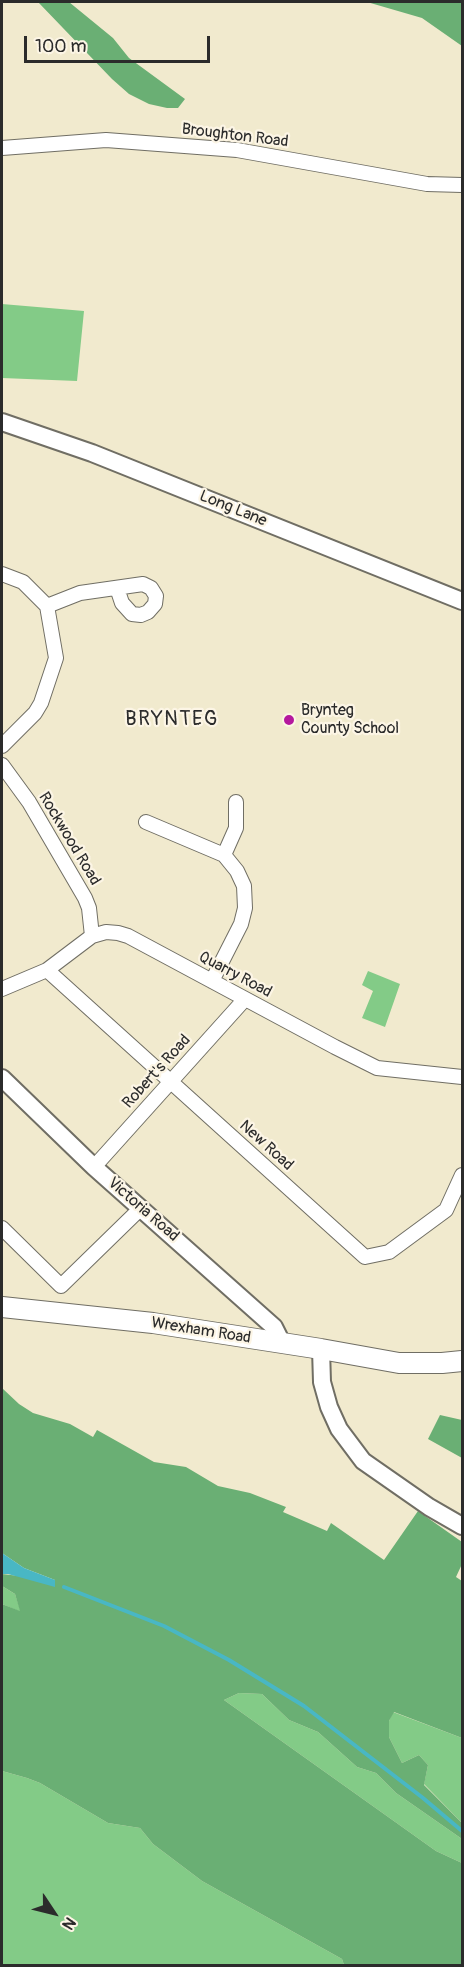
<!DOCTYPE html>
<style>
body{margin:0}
#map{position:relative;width:464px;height:1967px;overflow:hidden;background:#f1eace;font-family:Pangolin,sans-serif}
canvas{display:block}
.frame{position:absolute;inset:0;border:3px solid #2b2b2b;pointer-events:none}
.north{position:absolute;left:24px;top:1883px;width:60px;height:60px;-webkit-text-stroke:4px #fcf5e5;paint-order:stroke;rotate:125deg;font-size:16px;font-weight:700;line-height:24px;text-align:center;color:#2b2b2b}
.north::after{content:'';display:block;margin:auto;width:21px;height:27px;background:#2b2b2b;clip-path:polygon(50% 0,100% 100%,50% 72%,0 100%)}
.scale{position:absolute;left:24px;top:36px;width:186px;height:27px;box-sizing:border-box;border:3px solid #2b2b2b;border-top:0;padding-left:8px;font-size:18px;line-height:21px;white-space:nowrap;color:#2b2b2b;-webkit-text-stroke:4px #fcf5e5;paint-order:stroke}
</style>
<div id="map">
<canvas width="464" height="1967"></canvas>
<div class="frame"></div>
<div class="north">N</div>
<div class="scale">100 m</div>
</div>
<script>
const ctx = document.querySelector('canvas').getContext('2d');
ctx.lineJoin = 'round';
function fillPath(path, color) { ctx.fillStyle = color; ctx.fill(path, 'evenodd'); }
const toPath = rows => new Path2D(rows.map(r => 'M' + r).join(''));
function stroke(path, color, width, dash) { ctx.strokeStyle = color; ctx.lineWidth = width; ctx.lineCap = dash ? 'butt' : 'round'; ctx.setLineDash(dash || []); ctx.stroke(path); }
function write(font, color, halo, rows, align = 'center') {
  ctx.font = font + ' Pangolin,sans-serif'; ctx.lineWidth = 4.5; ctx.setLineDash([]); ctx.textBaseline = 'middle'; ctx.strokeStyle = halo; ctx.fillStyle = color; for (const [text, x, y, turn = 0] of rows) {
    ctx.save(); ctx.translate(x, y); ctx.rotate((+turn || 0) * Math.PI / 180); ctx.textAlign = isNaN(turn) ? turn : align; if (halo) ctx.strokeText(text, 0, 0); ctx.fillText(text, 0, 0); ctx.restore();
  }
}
const green = toPath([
 [2,304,84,311,77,381,2,378],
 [368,971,400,984,385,1027,362,1018,373,991,362,985],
 [2,1586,15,1594,21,1612,2,1604],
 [239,1693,262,1694,289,1720,318,1732,357,1767,376,1773,396,1793,462,1839,462,1863,436,1851,224,1700],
 [393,1712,462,1738,462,1823,424,1784,428,1765,419,1755,402,1763,389,1737,389,1721],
 [2,1771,27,1778,40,1783,108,1823,140,1828,153,1844,202,1881,342,1959,344,1965,2,1965]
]);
const forest = toPath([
 [38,2,69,2,113,38,129,58,185,99,178,108,167,108,149,104,129,94,112,79],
 [367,2,462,2,462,46,422,18],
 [2,1388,19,1404,33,1413,70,1424,93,1437,97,1430,154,1462,186,1467,218,1486,250,1493,286,1507,283,1512,327,1531,331,1523,384,1560,418,1511,462,1542,462,1564,456,1577,462,1581,462,1738,394,1712,389,1721,389,1737,402,1763,419,1755,428,1765,424,1785,462,1823,462,1839,396,1793,376,1773,357,1767,318,1732,289,1720,262,1694,239,1693,224,1700,436,1851,462,1863,462,1965,344,1965,342,1959,202,1881,153,1844,140,1828,108,1823,40,1783,27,1778,2,1771,2,1604,20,1611,15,1594,2,1586,2,1574,55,1580,24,1568,2,1553],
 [440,1415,462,1420,462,1458,428,1439]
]);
const water = toPath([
 [2,1553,24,1568,55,1580,55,1587,8,1574,2,1574]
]);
const stream = toPath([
 [64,1587,164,1626,229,1660,304,1706,423,1798,462,1831]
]);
const minor = toPath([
 [2,148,106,140,237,150,427,184,462,185],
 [2,574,23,582,47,606,56,658,41,703,35,713,2,746],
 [47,606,80,593,143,584,151,588,156,596,155,604,148,612,141,615,132,614,122,603,117,588],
 [2,765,29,802,85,898,89,908,92,936],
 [146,822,224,855,237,871,244,886,245,908,241,924,212,981],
 [224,855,236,828,236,802],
 [47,970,365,1257,389,1252,446,1210,462,1175],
 [2,989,47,970,92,936,106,932,118,933,128,936,335,1047,377,1068,462,1077],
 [94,1167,245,999],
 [2,1228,61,1286,141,1208]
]);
const tertiary = toPath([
 [2,422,92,453,462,601],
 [2,1078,94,1167,274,1327,282,1343],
 [321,1349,322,1382,329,1407,339,1429,363,1461,429,1507,462,1526]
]);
const secondary = toPath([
 [2,1307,153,1323,321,1349,399,1363,442,1363,462,1361]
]);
const markers = [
 [289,720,6,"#b5179e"]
];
const streetNames = [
 ["Broughton Road",235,136,7],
 ["Long Lane",233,509,22],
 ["Rockwood Road",69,839,59],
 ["Quarry Road",235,975,28],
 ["Robert's Road",157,1072,-48],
 ["New Road",266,1146,42],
 ["Victoria Road",143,1210,41],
 ["Wrexham Road",201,1331,9]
];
const poiNames = [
 ["Brynteg",301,711],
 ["County School",301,729]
];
const quarterNames = [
 ["BRYNTEG",172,720]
];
fillPath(green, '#83cb87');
fillPath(forest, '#6aaf74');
fillPath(water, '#49b7c4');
stroke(stream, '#49b7c4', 4);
stroke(minor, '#706e64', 16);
stroke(tertiary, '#706e64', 20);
stroke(secondary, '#706e64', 22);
stroke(minor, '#fff', 14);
stroke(tertiary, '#fff', 16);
stroke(secondary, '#fff', 20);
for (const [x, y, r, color] of markers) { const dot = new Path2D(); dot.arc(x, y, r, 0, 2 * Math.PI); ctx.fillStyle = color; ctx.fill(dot); stroke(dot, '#fcf5e5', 2); }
write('16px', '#2b2b2b', '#fcf5e5', streetNames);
write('16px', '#2b2b2b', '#fcf5e5', poiNames, 'left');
ctx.letterSpacing = '1.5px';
write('20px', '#2b2b2b', '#fcf5e5', quarterNames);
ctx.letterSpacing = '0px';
</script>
